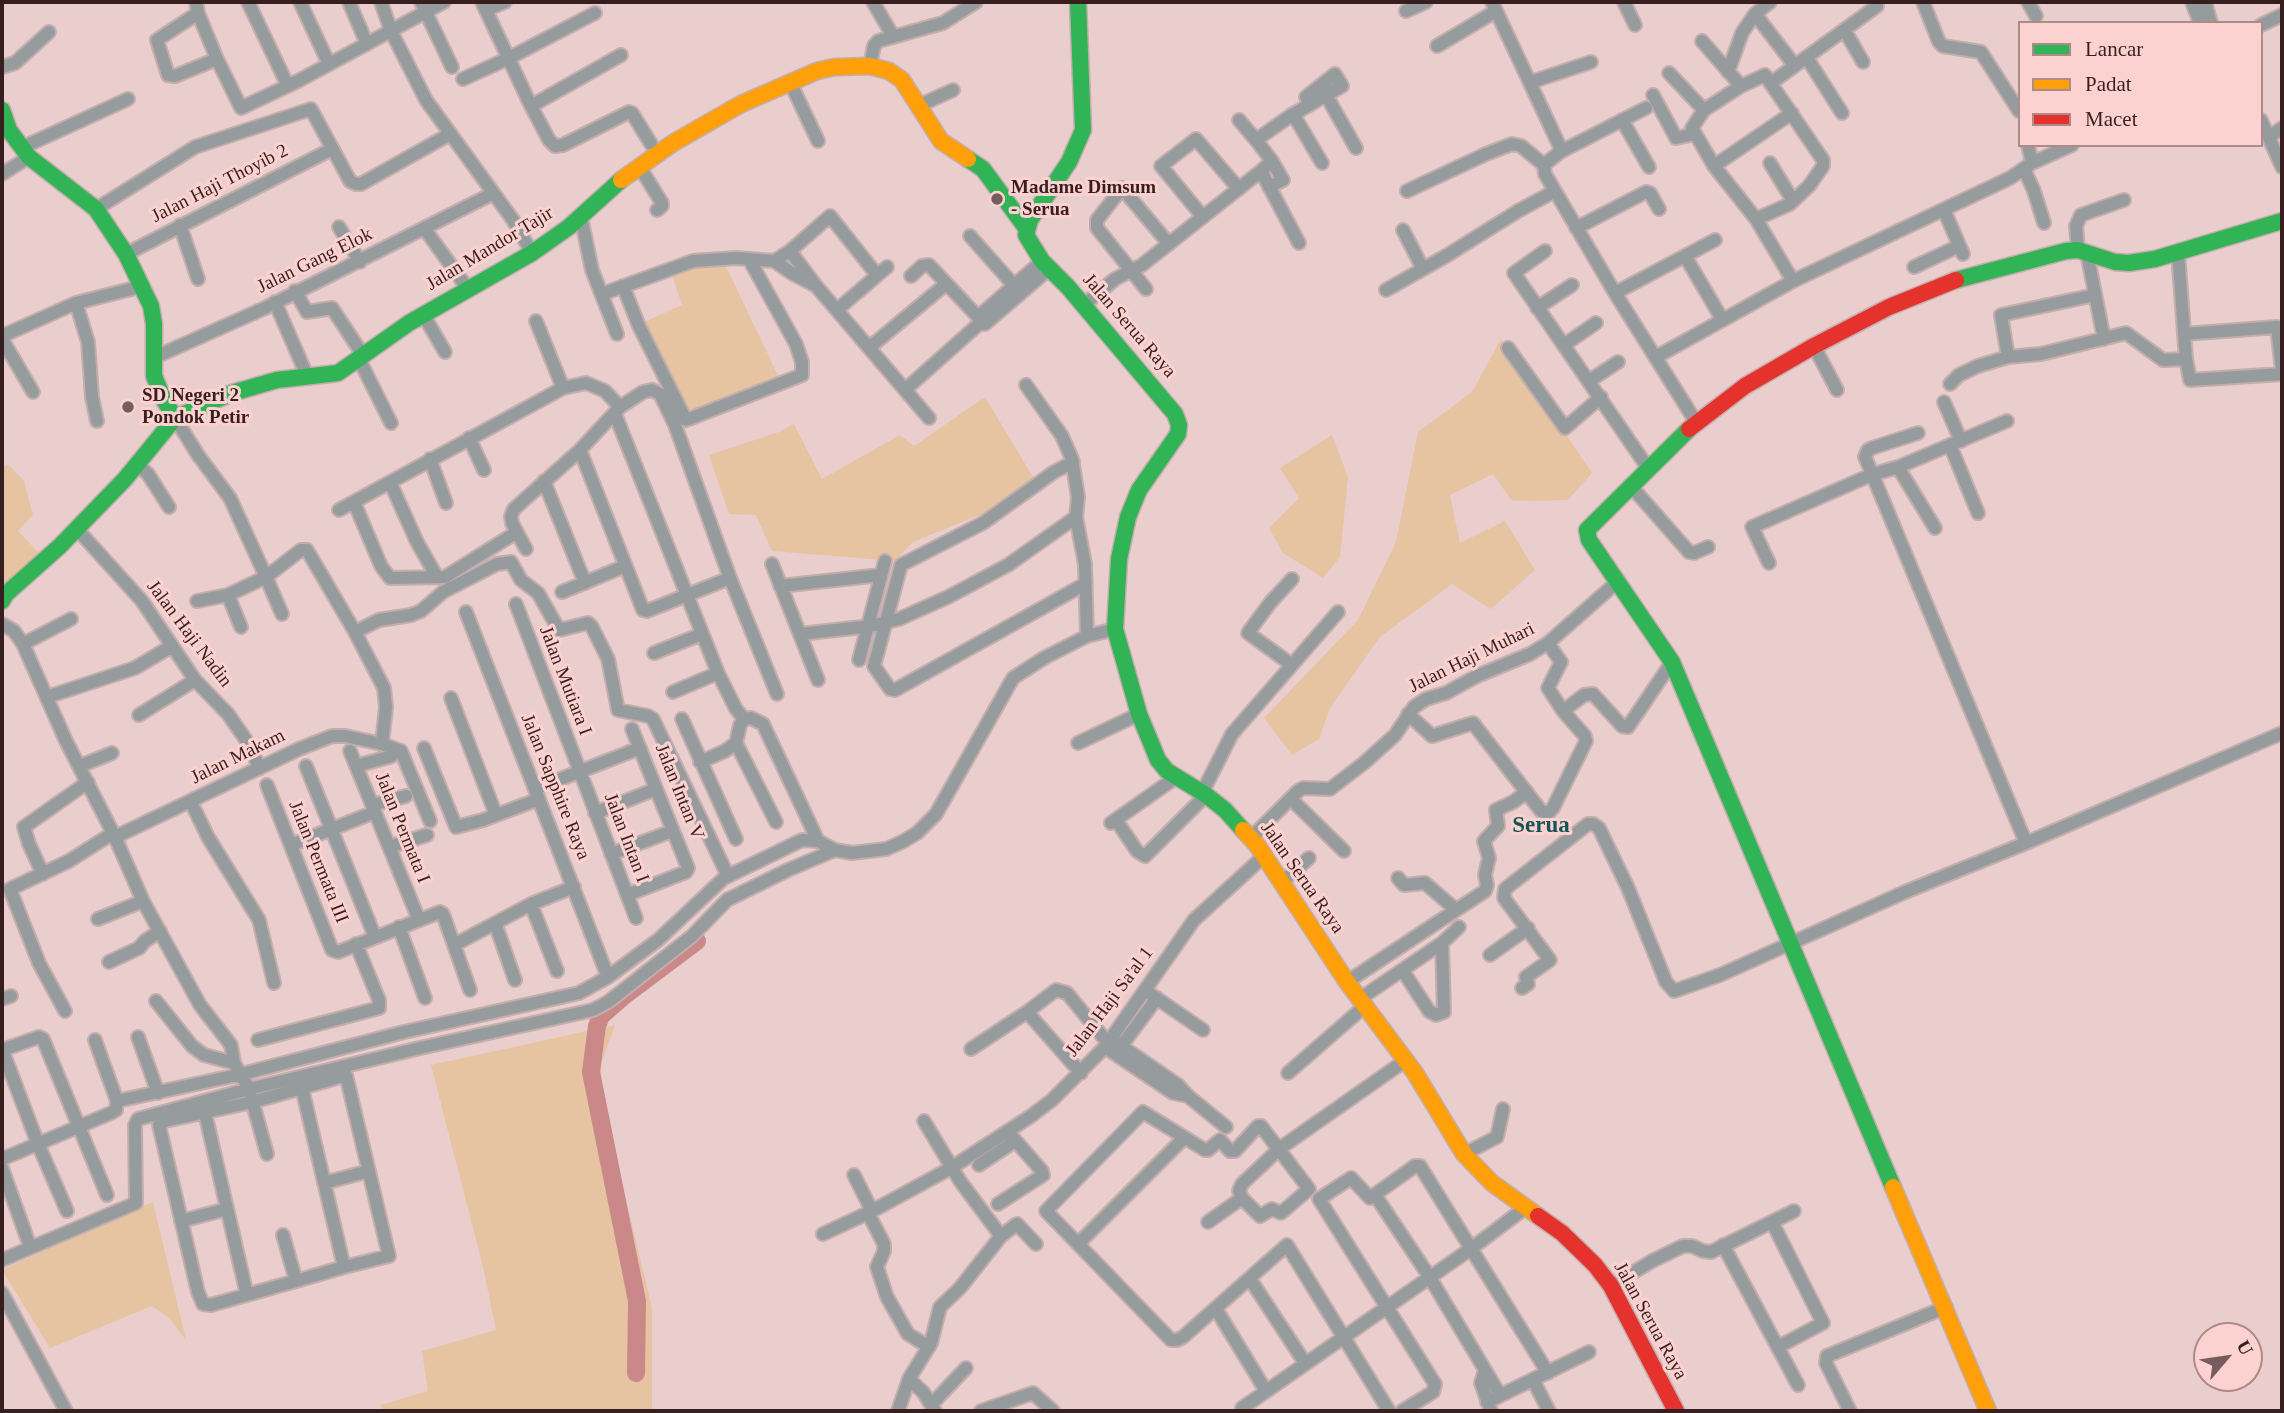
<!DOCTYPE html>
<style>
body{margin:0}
#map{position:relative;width:2284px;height:1413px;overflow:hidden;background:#eacdcd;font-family:"Times New Roman",serif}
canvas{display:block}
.frame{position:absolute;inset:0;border:4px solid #381f1f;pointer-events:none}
.legend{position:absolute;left:2018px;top:21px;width:245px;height:126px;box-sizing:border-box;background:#fcd2d1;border:2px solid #ae8a8a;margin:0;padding:9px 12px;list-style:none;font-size:21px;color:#381f1f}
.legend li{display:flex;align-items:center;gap:14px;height:35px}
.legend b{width:35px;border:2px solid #ae8a8a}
.north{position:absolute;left:2193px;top:1322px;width:70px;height:70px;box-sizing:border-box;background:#fcd2d1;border:2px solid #ae8a8a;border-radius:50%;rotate:61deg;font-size:19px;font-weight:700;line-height:28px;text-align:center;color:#381f1f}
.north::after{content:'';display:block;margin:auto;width:24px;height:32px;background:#765c5c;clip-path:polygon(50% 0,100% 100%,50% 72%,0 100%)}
</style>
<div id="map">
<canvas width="2284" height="1413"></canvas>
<div class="frame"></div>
<ul class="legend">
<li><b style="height:9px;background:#30b455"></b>Lancar</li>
<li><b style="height:9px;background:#ff9f0a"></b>Padat</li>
<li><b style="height:9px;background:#e5322d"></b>Macet</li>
</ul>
<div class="north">U</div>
</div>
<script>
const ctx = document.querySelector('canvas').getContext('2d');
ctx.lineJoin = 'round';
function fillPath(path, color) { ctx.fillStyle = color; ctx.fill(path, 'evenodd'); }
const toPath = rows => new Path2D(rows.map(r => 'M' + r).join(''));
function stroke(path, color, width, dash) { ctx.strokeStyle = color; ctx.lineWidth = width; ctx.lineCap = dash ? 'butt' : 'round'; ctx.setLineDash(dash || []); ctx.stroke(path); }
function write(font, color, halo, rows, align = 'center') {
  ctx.font = font + ' "Times New Roman",serif'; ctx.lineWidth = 6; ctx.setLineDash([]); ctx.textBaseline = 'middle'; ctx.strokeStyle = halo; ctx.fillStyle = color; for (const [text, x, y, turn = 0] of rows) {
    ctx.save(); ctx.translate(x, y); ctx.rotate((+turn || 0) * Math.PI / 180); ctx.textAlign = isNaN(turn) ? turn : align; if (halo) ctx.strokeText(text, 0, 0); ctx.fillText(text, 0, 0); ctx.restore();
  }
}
const green = toPath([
 [722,258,783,386,691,422,642,323,682,305,670,269],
 [1501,339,1592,473,1568,500,1512,501,1493,474,1450,495,1460,543,1505,521,1535,570,1491,609,1452,584,1380,637,1330,708,1319,739,1292,755,1264,718,1358,620,1396,542,1418,432,1472,392],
 [985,397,1033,477,989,511,913,542,895,561,772,551,756,515,729,514,709,455,779,432,794,424,822,479,900,435,914,446],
 [1332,435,1348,477,1340,557,1323,578,1283,553,1269,528,1299,498,1280,468],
 [8,464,24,481,33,515,18,531,42,556,2,589,2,467],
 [615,1025,601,1064,602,1099,652,1308,652,1411,382,1411,381,1405,428,1391,422,1351,496,1330,483,1267,431,1065],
 [153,1202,186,1340,169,1318,152,1306,50,1348,2,1270]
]);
const river = toPath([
 [636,1373,637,1301,591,1072,597,1026,601,1016,625,995,697,941]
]);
const street = toPath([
 [196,2,198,13,217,59,241,108,298,81,444,2],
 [248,2,288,86],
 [300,2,329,64],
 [349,2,367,44],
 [381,2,391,31,426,100,513,220,532,253],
 [421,2,452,67],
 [482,2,531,106,549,140,555,146,563,145,629,112,632,113,651,144],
 [873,2,893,36],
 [1492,2,1560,147,1560,152,1544,165,1545,174,1615,293,1696,422],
 [1624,2,1635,25],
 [1923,2,1939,42,1943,46,1981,52,2019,111],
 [2028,2,2036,16],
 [2192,2,2200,23],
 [2205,2,2211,23],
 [486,10,505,2],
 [1406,11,1426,2],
 [198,13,157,40,168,75,175,76,217,59],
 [1755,14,1795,66],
 [2261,25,2282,15],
 [1845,31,1863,62],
 [1702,41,1741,86],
 [1437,46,1496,11],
 [1807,58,1842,113],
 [870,66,874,46,878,41,943,23,976,2],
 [2,67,15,63,49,32],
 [1728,72,1742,33,1755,14,1770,2],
 [1669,73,1704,110],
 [463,79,509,58,595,13],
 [790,82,818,141],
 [1531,82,1591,62],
 [1771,83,1877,6],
 [1326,95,1356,148],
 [1653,95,1676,138,1695,134],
 [531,106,621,55],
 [918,106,953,90],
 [1293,114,1322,163],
 [1239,120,1256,140],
 [1622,120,1649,167],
 [2261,120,2282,167],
 [2269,137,2282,128],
 [21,148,128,99],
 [1558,153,1646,108],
 [1770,163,1793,201],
 [2032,163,2072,145],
 [639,166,662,203,662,206,657,210],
 [1714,166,1792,113],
 [2024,169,2034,191,2044,223],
 [1261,171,1299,243],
 [2,174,29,157],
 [1269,187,1283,180,1272,161],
 [1407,191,1486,154,1512,144,1521,146,1544,165],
 [96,209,195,147,311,109,350,181,356,184,361,184,450,134],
 [1944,210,1963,254],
 [581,217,592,270,617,334],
 [1203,217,1161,166,1196,139,1239,189],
 [1756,219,1790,204,1809,186,1823,166,1823,160,1765,75,1741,86,1704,110,1692,128,1714,166,1756,219,1793,281],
 [180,225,198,279],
 [339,227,360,262],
 [424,228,468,289],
 [1576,228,1646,192,1650,193,1659,209],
 [1403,230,1423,269],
 [970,236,1019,291],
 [2078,250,2076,226,2081,215,2124,200],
 [790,251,817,287,929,418],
 [1545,251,1514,273,1648,468],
 [2178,252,2186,359,2190,380,2282,374],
 [2087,253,2104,339],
 [126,254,332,149],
 [1685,256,1722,319],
 [774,261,793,274,816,286],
 [1914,267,1959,246],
 [911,276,922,266,929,265,978,317],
 [623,286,639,326,686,420,802,375,802,362,796,344,749,259],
 [1146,289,1097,228,1097,220,1122,188,1169,244],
 [1386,290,1446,256,1518,211,1555,191],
 [295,291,307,312,332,308,363,355],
 [1615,293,1715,240],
 [602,294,693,261,736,258,774,261,790,251,830,216,877,275],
 [275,302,308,378],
 [76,303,88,342,92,397,97,421],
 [1084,305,1115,279,1142,265,1261,171,1272,161,1256,140,1293,114,1297,112,1311,104,1326,95,1342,86,1335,74,1306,97,1311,104],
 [1537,308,1572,285],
 [838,309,887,267],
 [423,314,445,352],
 [536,321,563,388],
 [980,323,978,317,1042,261],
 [2184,334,2277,327,2282,370],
 [2,336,76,303,143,286],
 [2,339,33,392],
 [1564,345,1596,323],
 [1814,346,1837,390],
 [870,347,946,284],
 [1508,348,1565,428,1601,397],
 [1656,357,1793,281,2010,178,2032,163,2028,145],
 [2008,357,2001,315,2095,295],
 [153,358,265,308,492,194],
 [359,359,391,423],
 [1589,381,1618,362],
 [1950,384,1959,375,1978,366,2008,357,2041,354,2126,333,2163,360,2186,359],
 [1026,385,1062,436,1072,459,1078,497,1076,517,1085,564,1087,636],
 [906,389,980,323,985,324,1049,269],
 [1944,402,1961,441],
 [615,414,718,673,736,709,744,719,751,718,763,724,818,841],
 [175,418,198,455,230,498,266,577,301,550,307,550,355,632,384,688,386,707,382,744],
 [1918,433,1872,448,1868,450,1865,457,2026,843],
 [469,438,484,470],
 [1950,445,1978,513],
 [580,450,643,610,647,611,730,578],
 [430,459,446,503],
 [1073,462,1054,472,983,523,901,565,874,666,890,689,895,690,1085,584],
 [138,465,148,474,169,507],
 [1898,467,1935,528],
 [544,481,585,583],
 [390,482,417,542,437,577],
 [1630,485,1689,552,1694,553,1708,547],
 [354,502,381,566,390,578,445,577,517,532],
 [339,510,563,388,586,383,605,391,620,407],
 [77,529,142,601,195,680,228,714,246,740,260,768],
 [526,549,512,523,511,516,514,509,580,450,620,407,643,392,652,390,660,394,675,425,730,578,777,694],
 [1769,563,1752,527,1871,475,1898,467,2007,421],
 [772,564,818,680],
 [1292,579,1270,603,1248,633,1292,665],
 [780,586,881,575],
 [562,592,625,566],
 [228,595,241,627],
 [197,601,228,595,266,577,282,614],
 [516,604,636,918],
 [466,612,608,977],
 [2,624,14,631,23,644,66,741,115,837,143,901,200,1005,231,1045,234,1063,249,1089,138,1119,135,1125,136,1203,2,1260],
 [355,632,379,620,411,615,421,611,443,592,497,564,511,562,521,580,538,593,559,630,588,623,592,627,608,659,618,710,648,716,653,719,728,876],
 [800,634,871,626,899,619,948,597,1008,565,1076,517],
 [23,644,71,619],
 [654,653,702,634],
 [859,660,885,561],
 [673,692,718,673],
 [47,697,135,668,172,646],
 [451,698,496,815],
 [1563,711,1584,695,1593,694,1622,726,1628,727,1672,662],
 [1408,714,1432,736,1473,723,1541,811,1548,813,1553,808,1586,741,1585,736,1563,711,1548,688,1561,662,1548,643],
 [139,715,195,680],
 [682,719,736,839],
 [736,743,776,822],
 [1078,743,1139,714],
 [424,748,456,827,483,820,539,799],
 [350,751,419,920],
 [700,762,725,751,736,743,740,725,744,719],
 [80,766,112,753],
 [306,766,375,937],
 [356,766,392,756],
 [267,785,332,950,338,952,440,912,443,914,470,990],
 [535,789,640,748],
 [1202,793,1232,734,1338,612],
 [1291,799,1344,851],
 [191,802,208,837,259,920,274,983],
 [372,805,406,796],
 [595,813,656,789],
 [1116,820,1137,851,1145,856,1206,795],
 [1111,823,1175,778],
 [115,837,299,749,332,736,345,736,382,744,401,751,430,821],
 [1251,838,1298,791,1303,788,1330,789,1364,763,1395,735,1414,707,1426,699,1446,693,1477,676,1530,654,1548,643,1616,583],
 [291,845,375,812],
 [389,847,427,835],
 [611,854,672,831],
 [43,874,29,844,24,827,88,782],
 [1398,878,1404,885,1425,883,1455,909],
 [1282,882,1309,858],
 [627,895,686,872,688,868,632,729],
 [531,904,557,971],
 [98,919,143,901],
 [495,923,515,980],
 [399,927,425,998],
 [454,945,531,904,574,887],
 [1490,955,1528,928],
 [109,962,139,948,145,941,160,931],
 [1403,971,1429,1011,1436,1015,1444,1012,1442,943],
 [1347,982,1485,891,1487,885,1485,875,1489,858,1484,841,1498,826,1496,810,1513,802,1527,792],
 [1522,988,1528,984,1526,977,1550,960,1504,898,1505,889,1588,824,1593,824,1599,828,1628,888,1666,982,1674,991,1720,975,1905,892,2026,843,2282,733],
 [1146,991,1203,1030],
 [1361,998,1442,943,1459,927],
 [2,999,11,996],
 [156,1001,192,1046,204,1055,234,1063],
 [65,1011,39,963,10,889,69,861,113,833],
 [1027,1012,1081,1073],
 [138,1037,158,1093],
 [1111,1039,1178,1085,1188,1096,1226,1127],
 [95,1040,117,1101],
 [258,1040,379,1008,379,1000,356,944],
 [1122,1045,1157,998],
 [1105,1047,1173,1093,1188,1096],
 [2,1049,38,1144,67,1211],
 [971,1049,1027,1012,1056,990,1067,993,1108,1043],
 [2,1050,39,1037,43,1039,107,1195],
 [1288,1073,1366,1005],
 [205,1113,247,1295],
 [267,1154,249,1089,420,1048,593,1010,608,1002,692,936,727,900,788,870,835,850],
 [1464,1154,1497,1137,1503,1109],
 [2,1159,111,1113,116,1110,117,1101,242,1074,404,1032,579,993,608,977,658,940,724,878,802,840,818,841,835,850,852,853,886,849,902,842,917,833,936,814,1013,678,1044,658,1087,636,1115,629],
 [979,1165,1015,1141],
 [2,1168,28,1241],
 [854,1175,872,1211],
 [324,1183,369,1171],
 [1375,1195,1429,1276,1500,1395],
 [1242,1198,1239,1191,1242,1184,1279,1149,1406,1060],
 [998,1204,1043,1175,1042,1171,1008,1132],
 [868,1213,884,1244,884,1251,877,1267,887,1297,908,1334,929,1347],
 [181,1221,227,1209],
 [1208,1222,1242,1198,1260,1216,1272,1209,1281,1213,1309,1189,1261,1126,1258,1126,1235,1151,1230,1151,1220,1140,1208,1150,1205,1150,1143,1112,1046,1211,1171,1340,1177,1340,1183,1337,1287,1245,1389,1411],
 [1772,1222,1823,1323,1778,1347],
 [823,1234,872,1211,951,1168,1031,1116,1052,1100,1105,1047,1194,920,1265,855],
 [283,1235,296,1281,211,1305,203,1304,198,1292,159,1125,165,1121,252,1102,302,1088,346,1075,389,1256,344,1267,302,1088],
 [1001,1236,1017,1224,1036,1244],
 [1078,1244,1184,1138],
 [1723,1245,1798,1385],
 [1250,1279,1305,1363],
 [296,1281,344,1267],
 [1611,1286,1652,1261,1683,1246,1692,1246,1703,1251,1711,1252,1794,1211],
 [2,1293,66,1411],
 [1216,1309,1266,1391],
 [1485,1370,1481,1383,1491,1411],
 [909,1379,923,1392,935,1411],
 [1533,1380,1549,1411],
 [1487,1402,1589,1352],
 [931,1405,966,1368],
 [1242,1408,1472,1248,1525,1208],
 [898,1411,909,1379,931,1343,940,1307,960,1288,1001,1236,960,1181,924,1121],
 [981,1411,1033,1393,1053,1411],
 [1402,1411,1433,1392,1435,1384,1319,1199,1351,1178,1370,1198,1415,1166,1420,1166,1548,1373],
 [1850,1411,1826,1363,1827,1356,1946,1307]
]);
const fast = toPath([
 [1078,2,1083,130,1069,162,1030,220,1026,235,1042,261,1068,287,1175,414,1179,425,1178,434,1139,490,1128,517,1119,559,1115,629,1139,714,1158,760,1167,771,1206,795,1225,810,1243,830],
 [2,110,9,130,29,157,96,209,126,254,151,306,154,324,154,376,164,400,175,418],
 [968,159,983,169,1026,228],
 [1956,280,2066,251,2078,250,2115,262,2129,263,2155,259,2282,221],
 [1689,429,1587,530,1589,540,1672,662,1893,1187],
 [2,601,6,594,60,546,125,479,175,418,232,393,277,380,338,373,409,323,532,253,569,227,621,180]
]);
const slow = toPath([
 [621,180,673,143,741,104,817,71,835,67,870,66,889,71,902,80,941,141,968,159],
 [1243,830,1257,845,1347,982,1415,1073,1464,1154,1492,1183,1538,1216],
 [1893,1187,1988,1411]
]);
const jam = toPath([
 [1689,429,1745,386,1814,346,1889,307,1956,280],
 [1538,1216,1562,1233,1595,1265,1611,1286,1676,1411]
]);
const markers = [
 [997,199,7,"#765c5c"],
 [128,407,7,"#765c5c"]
];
const streetNames = [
 ["Jalan Haji Thoyib 2",220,184,-27],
 ["Jalan Mandor Tajir",490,249,-31],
 ["Jalan Gang Elok",315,261,-26],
 ["Jalan Serua Raya",1129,326,49],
 ["Jalan Haji Nadin",189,634,53],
 ["Jalan Haji Muhari",1472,658,-26],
 ["Jalan Mutiara I",565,681,69],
 ["Jalan Makam",238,757,-26],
 ["Jalan Sapphire Raya",555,787,68],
 ["Jalan Intan V",679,792,68],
 ["Jalan Permata I",402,828,68],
 ["Jalan Intan I",626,838,69],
 ["Jalan Permata III",318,862,68],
 ["Jalan Serua Raya",1302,878,55],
 ["Jalan Haji Sa'al 1",1110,1002,-53],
 ["Jalan Serua Raya",1650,1321,61]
];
const poiNames = [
 ["Madame Dimsum",1011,188],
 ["- Serua",1011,210],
 ["SD Negeri 2",142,396],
 ["Pondok Petir",142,418]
];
const quarterNames = [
 ["Serua",1541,826]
];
fillPath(green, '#e6c4a2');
stroke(river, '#cb8888', 18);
stroke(street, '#c4adad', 16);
stroke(fast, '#c4adad', 19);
stroke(slow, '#c4adad', 19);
stroke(jam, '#c4adad', 19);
stroke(street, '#969c9d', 12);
stroke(fast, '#30b455', 16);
stroke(slow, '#ff9f0a', 16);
stroke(jam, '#e5322d', 16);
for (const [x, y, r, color] of markers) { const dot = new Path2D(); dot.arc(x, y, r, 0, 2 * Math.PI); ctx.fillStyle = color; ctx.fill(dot); stroke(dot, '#fcd2d1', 2.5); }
write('19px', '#381f1f', '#fcd2d1', streetNames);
write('bold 19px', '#381f1f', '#fcd2d1', poiNames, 'left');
write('bold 23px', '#165356', '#fcd2d1', quarterNames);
</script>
